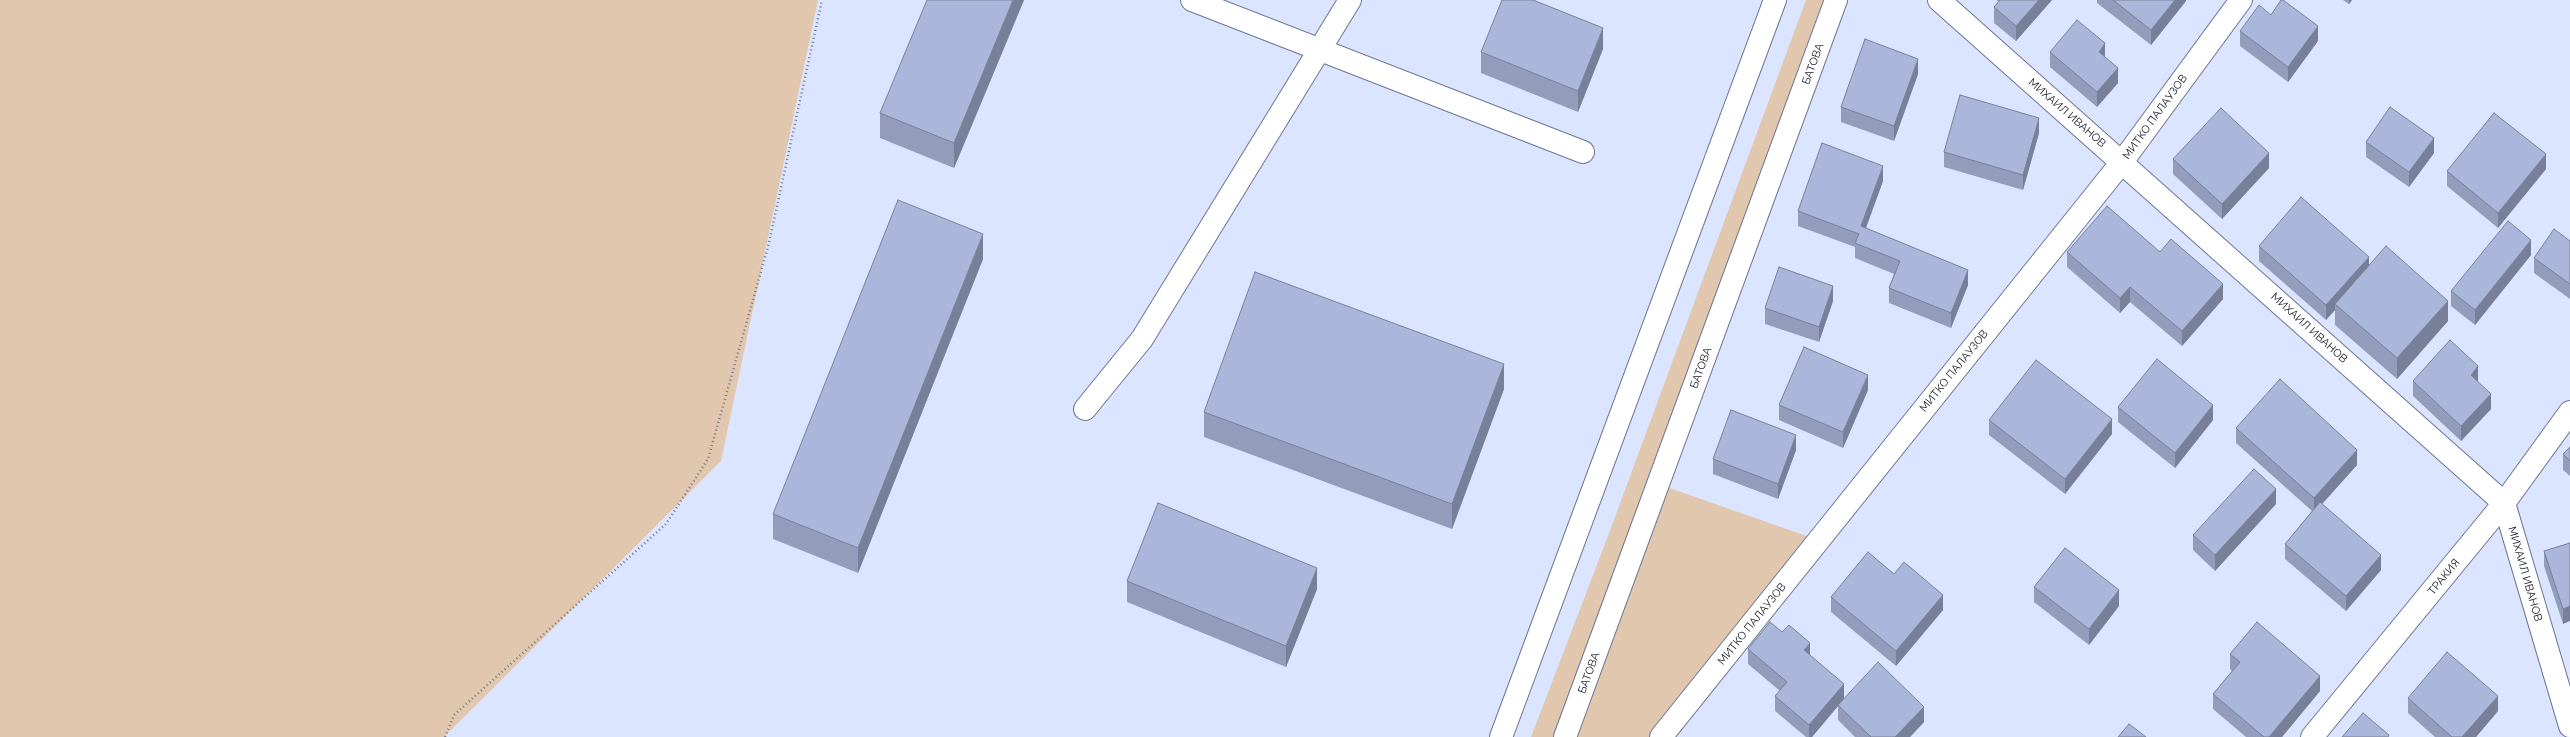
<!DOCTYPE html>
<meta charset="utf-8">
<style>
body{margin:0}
canvas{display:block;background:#dce5ff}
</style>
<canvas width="2570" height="737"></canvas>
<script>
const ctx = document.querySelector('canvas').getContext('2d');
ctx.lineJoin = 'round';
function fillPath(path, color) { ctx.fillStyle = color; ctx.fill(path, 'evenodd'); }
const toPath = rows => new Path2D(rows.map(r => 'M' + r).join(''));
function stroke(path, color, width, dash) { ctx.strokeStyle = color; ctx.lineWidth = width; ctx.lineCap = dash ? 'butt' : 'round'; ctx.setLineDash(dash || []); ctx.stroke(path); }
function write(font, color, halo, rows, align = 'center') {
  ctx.font = font + ' Raleway,sans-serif'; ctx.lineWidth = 4; ctx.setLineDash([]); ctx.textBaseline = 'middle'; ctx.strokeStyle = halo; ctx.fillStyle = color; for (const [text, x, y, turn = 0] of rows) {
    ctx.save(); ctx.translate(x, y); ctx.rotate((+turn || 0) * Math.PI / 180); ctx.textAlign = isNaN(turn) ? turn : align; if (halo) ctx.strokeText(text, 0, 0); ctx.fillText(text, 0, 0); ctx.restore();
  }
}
const green = toPath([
 [0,0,818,0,721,461,444,737,0,737],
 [1806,0,1836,0,1658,484,1818,540,1661,737,1531,737,1608,536]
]);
const path = toPath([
 [445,737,454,715,666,524,708,459,768,247,822,0]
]);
const minor = toPath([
 [1192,0,1583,152],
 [1939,0,2504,503,2570,726],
 [1085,409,1142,339,1350,0],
 [1565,737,1836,0],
 [1661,737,2122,162,2241,0],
 [2312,737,2504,503,2570,412]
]);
const major = toPath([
 [1501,737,1775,0]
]);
const wall = toPath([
 [1024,0,954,168,880,138,880,113],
 [1996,0,2052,0,2016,41,1994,23,1994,7,1999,2],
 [2097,0,2186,0,2186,1,2151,45,2097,3],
 [2343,0,2352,0,2349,4],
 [2271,15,2318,41,2288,82,2240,46,2240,31],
 [1603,49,1578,112,1481,73,1481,52],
 [2050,52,2105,57,2118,83,2097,107,2050,67],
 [1918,74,1894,141,1841,122,1841,107],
 [2039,133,2023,190,1944,167,1944,152],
 [2366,142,2434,153,2409,187,2366,157],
 [2173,159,2269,168,2222,219,2173,174],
 [2546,169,2498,228,2447,186,2447,171],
 [1883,181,1866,228,1968,285,1951,328,1889,303,1889,288,1894,274,1855,258,1855,247,1798,226,1798,211],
 [2570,241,2570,299,2534,273,2534,258],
 [2259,246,2369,265,2448,321,2397,379,2335,325,2335,310,2326,320,2259,261],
 [2067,252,2160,252,2223,299,2182,346,2130,302,2120,313,2067,267],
 [2531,255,2475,325,2451,306,2451,291],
 [983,259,858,573,773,539,773,514],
 [1833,301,1819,342,1765,324,1765,308],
 [2413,381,2478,381,2478,382,2491,409,2461,441,2413,396],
 [1504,389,1452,529,1204,437,1204,412],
 [1868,390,1843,448,1779,420,1779,405],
 [2118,407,2213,420,2175,468,2118,422],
 [1989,420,2112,434,2065,494,1989,435],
 [2236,428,2357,465,2322,504,2381,570,2346,611,2285,559,2285,544,2312,511,2236,443],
 [2570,447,2570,476,2563,470,2563,454],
 [1796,450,1778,499,1713,474,1713,459],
 [2276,504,2215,571,2193,550,2193,535],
 [2570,543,2563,624,2544,566,2544,551],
 [1894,574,1943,610,1896,666,1831,612,1831,597],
 [1127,581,1317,589,1286,667,1127,602],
 [2034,587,2119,606,2089,645,2034,602],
 [1748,649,1810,655,1844,699,1924,722,1910,737,1855,737,1838,720,1838,706,1812,737,1806,737,1775,711,1775,696,1780,691,1748,664],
 [2230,654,2320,691,2282,737,2246,737,2213,709,2213,694,2232,671,2230,669],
 [2408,698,2498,711,2476,737,2435,737,2408,713]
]);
const shadedWall = toPath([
 [1013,0,1024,0,954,168,954,143],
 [2039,0,2052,0,2016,41,2016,26],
 [2175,0,2186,0,2186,1,2151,45,2151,30],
 [2349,0,2352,0,2349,4],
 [2318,26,2318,41,2288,82,2288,67],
 [1603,28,1603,49,1578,112,1578,91],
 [2105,43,2105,58,2099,52],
 [1918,59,1918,74,1894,141,1894,126],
 [2118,68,2118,83,2097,107,2097,92],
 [2039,118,2039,133,2023,190,2023,175],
 [2434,138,2434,153,2409,187,2409,172],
 [2269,153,2269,168,2222,219,2222,204],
 [2546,154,2546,169,2498,228,2498,213],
 [1883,166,1883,181,1861,241,1861,226],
 [983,234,983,259,858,573,858,548],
 [2531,240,2531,255,2475,325,2475,310],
 [2369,257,2369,272,2335,304,2335,310,2326,320,2326,305],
 [1968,270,1968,285,1951,328,1951,313],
 [2223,284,2223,299,2182,346,2182,331],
 [1833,286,1833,301,1819,342,1819,327],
 [2130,287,2130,302,2120,313,2120,298],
 [2448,301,2448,321,2397,379,2397,358],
 [1504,364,1504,389,1452,529,1452,504],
 [2478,366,2478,381,2471,390,2471,375],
 [1868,375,1868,390,1843,448,1843,432],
 [2491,394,2491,409,2461,441,2461,426],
 [2213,405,2213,420,2175,468,2175,453],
 [2112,419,2112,434,2065,494,2065,479],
 [1796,435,1796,450,1778,499,1778,484],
 [2357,450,2357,465,2314,513,2314,498],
 [2276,489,2276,504,2215,571,2215,555],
 [2381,555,2381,570,2346,611,2346,596],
 [1317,568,1317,589,1286,667,1286,646],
 [2119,590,2119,606,2089,645,2089,629],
 [1943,595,1943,610,1896,666,1896,651],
 [2570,606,2570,621,2563,624,2563,609],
 [1810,643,1810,658,1804,650],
 [2320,676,2320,691,2282,737,2269,737],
 [1844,684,1844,699,1838,705,1838,706,1812,737,1809,737,1809,725],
 [2498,696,2498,711,2476,737,2462,737],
 [1924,707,1924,722,1910,737,1895,737]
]);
const building = toPath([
 [927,0,1013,0,954,143,880,113,927,0],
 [1502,0,1533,0,1603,28,1578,91,1481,52,1502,0],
 [2000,0,2039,0,2016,26,1994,7,2000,0],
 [2113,0,2175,0,2151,30,2113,0],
 [2281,0,2283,0,2318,26,2288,67,2240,31,2259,5,2271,15,2281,0],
 [2077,20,2105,43,2099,52,2118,68,2097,92,2050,52,2077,20],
 [1865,39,1918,59,1894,126,1841,107,1865,39],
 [1960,95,2039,118,2023,175,1944,152,1960,95],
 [2390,107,2434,138,2409,172,2366,142,2390,107],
 [2221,108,2269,153,2222,204,2173,159,2221,108],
 [2494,113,2546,154,2498,213,2447,171,2494,113],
 [1822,143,1883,166,1861,226,1968,270,1951,313,1889,288,1900,261,1855,243,1859,234,1798,211,1822,143],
 [2301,197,2369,257,2326,305,2259,246,2301,197],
 [898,200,983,234,858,548,773,514,898,200],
 [2107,206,2160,252,2171,239,2223,284,2182,331,2130,287,2120,298,2067,252,2107,206],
 [2508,221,2531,240,2475,310,2451,291,2508,221],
 [2554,229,2570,241,2570,284,2534,258,2554,229],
 [2386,246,2448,301,2397,358,2335,304,2386,246],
 [1779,267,1833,286,1819,327,1765,308,1779,267],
 [1255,272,1504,364,1452,504,1204,412,1255,272],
 [2450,340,2478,366,2471,375,2491,394,2461,426,2413,381,2450,340],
 [1804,347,1868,375,1843,432,1779,405,1804,347],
 [2157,359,2213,405,2175,453,2118,407,2157,359],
 [2036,360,2112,419,2065,479,1989,420,2036,360],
 [2280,379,2357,450,2314,498,2236,428,2280,379],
 [1731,410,1796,435,1778,484,1713,459,1731,410],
 [2570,447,2570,461,2563,454,2570,447],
 [2254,469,2276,489,2215,555,2193,535,2254,469],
 [2320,502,2381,555,2346,596,2285,544,2320,502],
 [1158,503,1317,568,1286,646,1127,581,1158,503],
 [2570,543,2570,606,2563,609,2544,551,2570,543],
 [2065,548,2119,590,2089,629,2034,587,2065,548],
 [1868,552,1894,574,1904,562,1943,595,1896,651,1831,597,1868,552],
 [1770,622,1782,632,1789,625,1810,643,1804,650,1844,684,1809,725,1775,696,1787,682,1748,649,1770,622],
 [2257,622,2320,676,2269,737,2264,737,2213,694,2240,662,2230,654,2257,622],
 [2447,652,2498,696,2462,737,2452,737,2408,698,2447,652],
 [1878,662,1924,707,1895,737,1871,737,1838,705,1878,662],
 [2363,713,2389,735,2388,737,2342,737,2363,713],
 [2129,724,2146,737,2118,737,2129,724]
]);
const streetNames = [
 ["БАТОВА",1813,64,-70],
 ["МИХАИЛ ИВАНОВ",2067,113,41],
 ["МИТКО ПАЛАУЗОВ",2155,117,-54],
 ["МИХАИЛ ИВАНОВ",2309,328,42],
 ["БАТОВА",1701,368,-70],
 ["МИТКО ПАЛАУЗОВ",1954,371,-51],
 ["МИХАИЛ ИВАНОВ",2525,574,74],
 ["ТРАКИЯ",2444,577,-51],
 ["МИТКО ПАЛАУЗОВ",1752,624,-51],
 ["БАТОВА",1589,673,-70]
];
fillPath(green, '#e0c7ae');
stroke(minor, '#6d7692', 24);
stroke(major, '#6d7692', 24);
stroke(path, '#72788a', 2.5, [1, 3]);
stroke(minor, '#fff', 22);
stroke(major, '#fff', 22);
fillPath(wall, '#939dbb');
fillPath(shadedWall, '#788099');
fillPath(building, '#abb7da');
stroke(building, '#788099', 1);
write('11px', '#121621', '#fff', streetNames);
</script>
